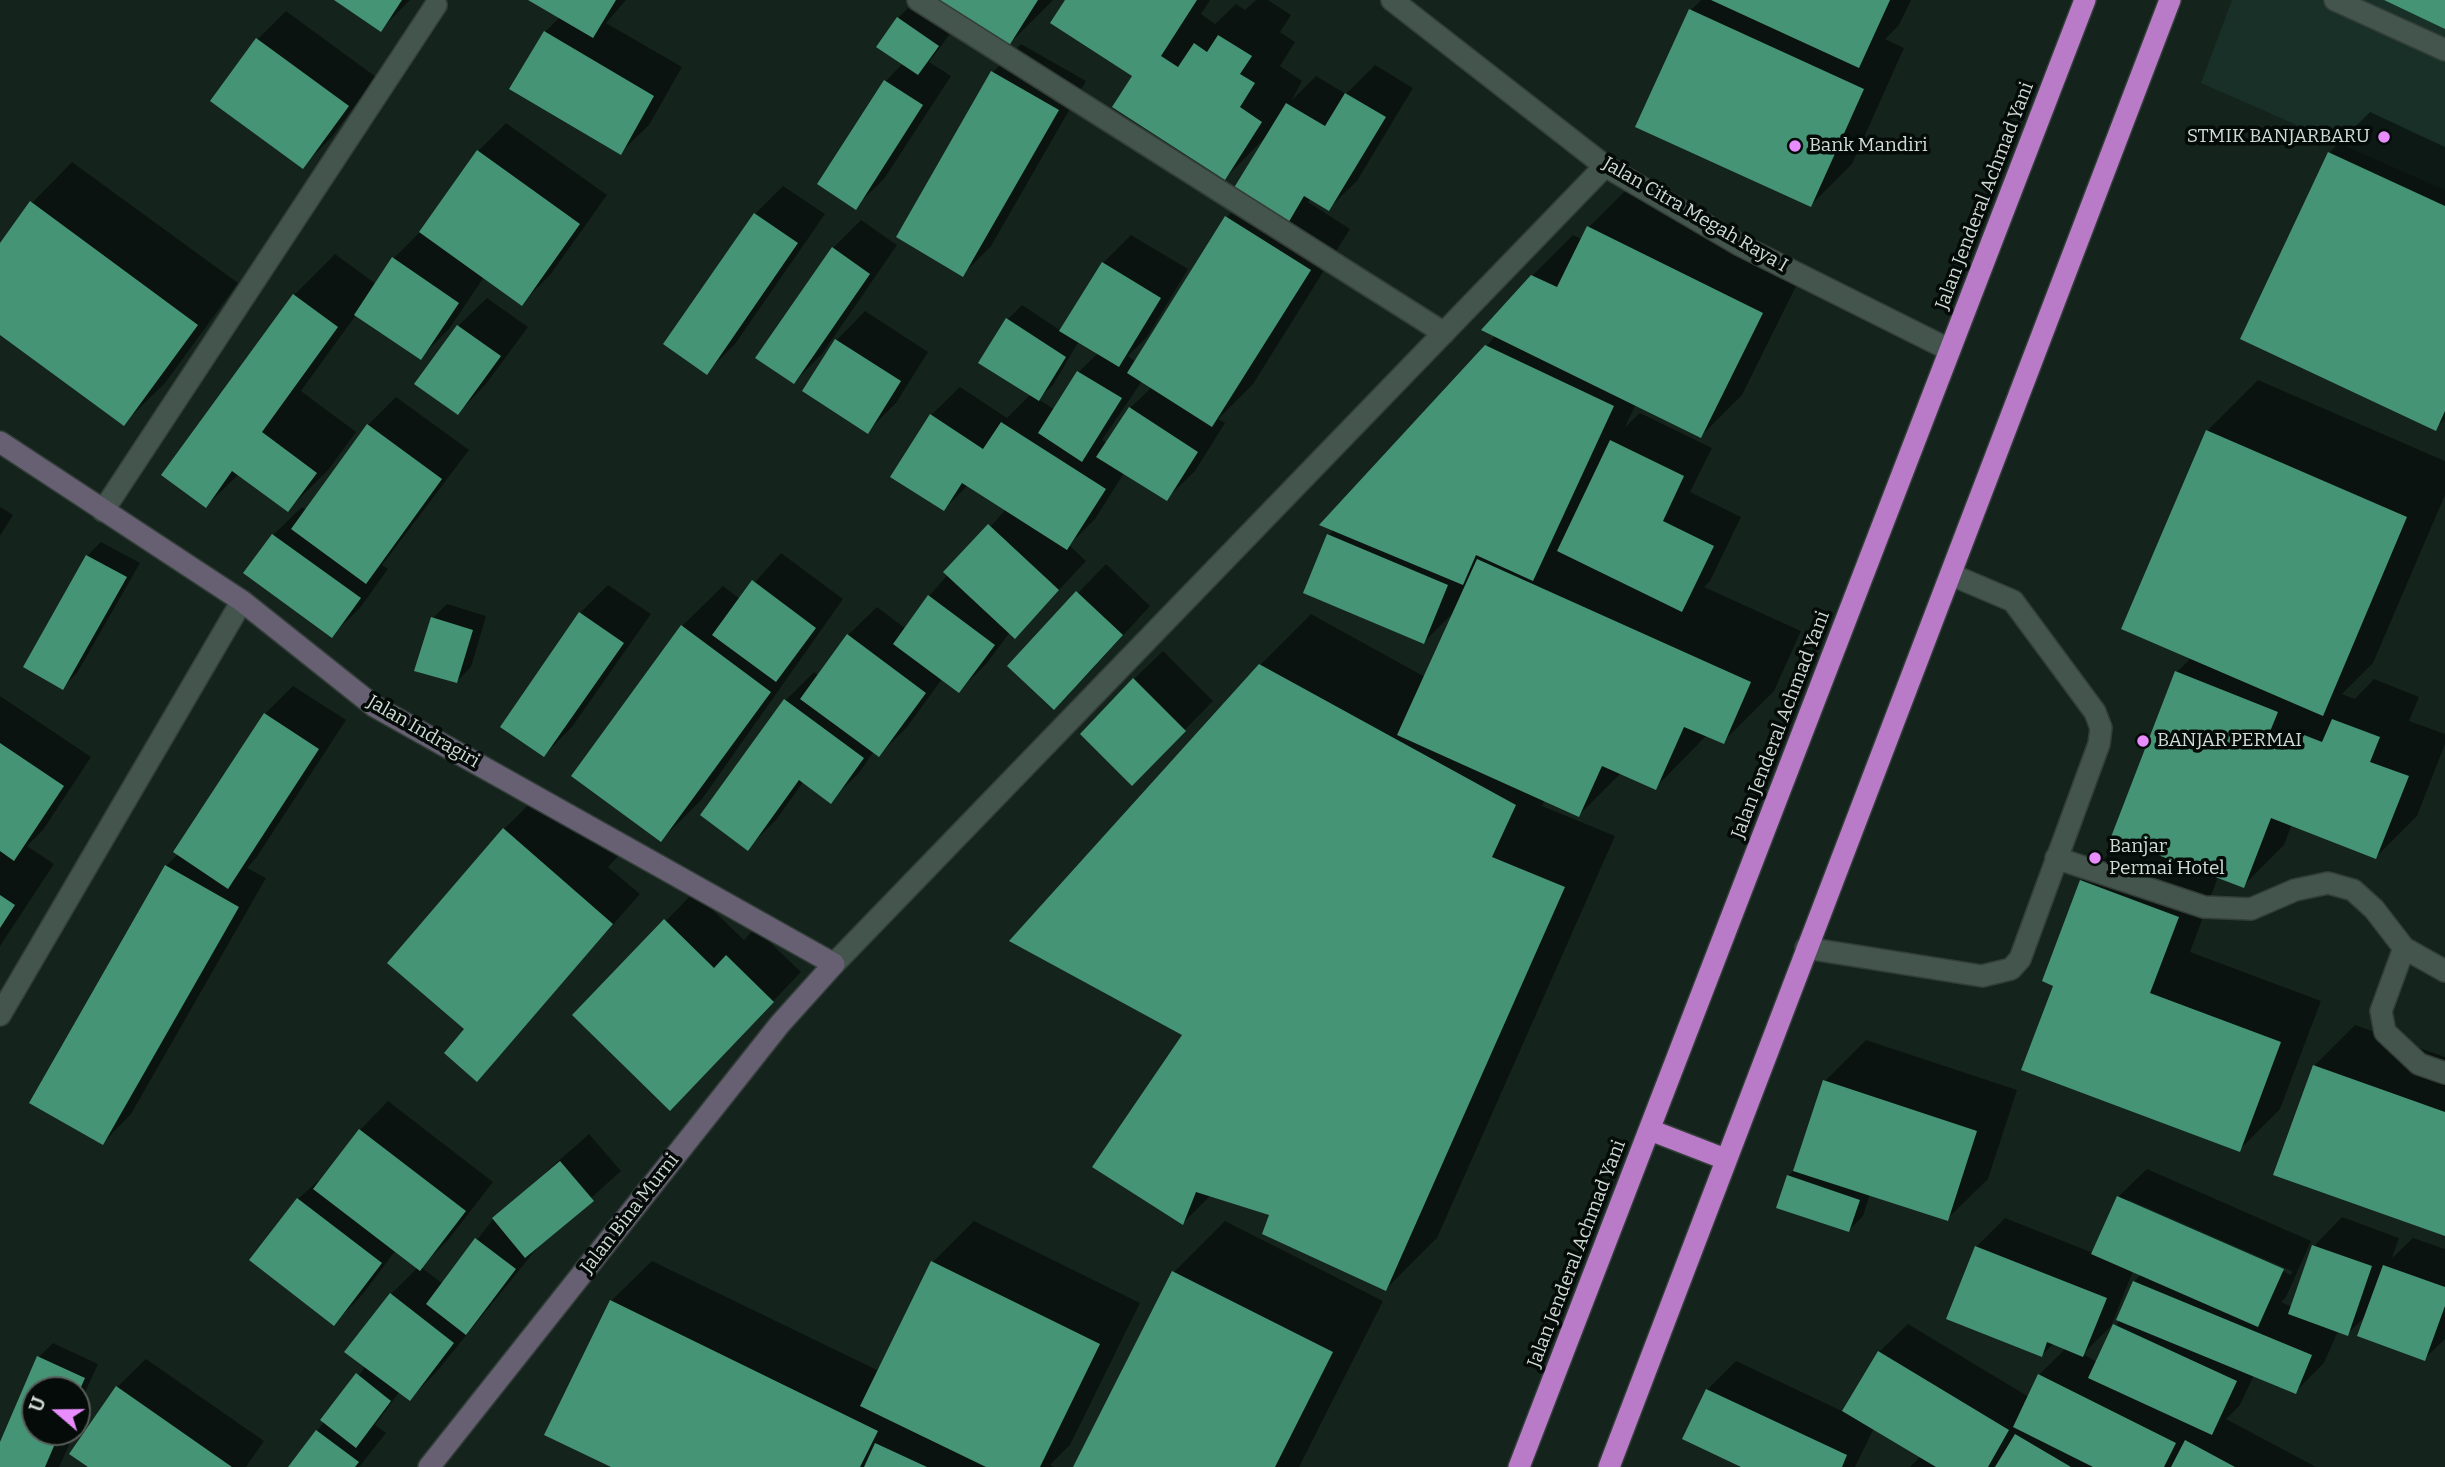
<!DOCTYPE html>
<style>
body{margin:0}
#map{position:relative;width:2445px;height:1467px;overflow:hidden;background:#14241d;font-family:Bitter,serif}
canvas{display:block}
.north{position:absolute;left:21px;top:1376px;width:70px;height:70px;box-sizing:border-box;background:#050b08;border:2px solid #575e5a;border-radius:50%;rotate:290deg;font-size:19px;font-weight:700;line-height:28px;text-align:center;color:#d1dbd6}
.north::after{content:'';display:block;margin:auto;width:24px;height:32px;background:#e98dfe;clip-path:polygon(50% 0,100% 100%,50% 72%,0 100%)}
</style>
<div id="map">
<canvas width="2445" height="1467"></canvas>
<div class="north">U</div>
</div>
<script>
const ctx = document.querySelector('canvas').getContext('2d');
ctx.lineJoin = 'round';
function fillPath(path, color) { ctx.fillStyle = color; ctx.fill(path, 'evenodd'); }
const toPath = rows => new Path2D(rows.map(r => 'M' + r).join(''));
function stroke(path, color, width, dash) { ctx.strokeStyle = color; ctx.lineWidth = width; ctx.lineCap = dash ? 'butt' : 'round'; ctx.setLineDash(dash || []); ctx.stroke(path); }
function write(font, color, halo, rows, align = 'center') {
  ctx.font = font + ' Bitter,serif'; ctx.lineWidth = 7; ctx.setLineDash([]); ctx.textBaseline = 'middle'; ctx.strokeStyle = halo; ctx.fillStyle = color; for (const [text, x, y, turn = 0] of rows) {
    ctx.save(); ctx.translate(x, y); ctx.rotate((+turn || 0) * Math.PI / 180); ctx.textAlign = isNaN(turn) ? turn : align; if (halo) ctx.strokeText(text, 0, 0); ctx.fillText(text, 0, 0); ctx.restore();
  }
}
const built = toPath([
 [2232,0,2445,0,2445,190,2201,83]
]);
const shadow = toPath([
 [337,0,410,0,381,29],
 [531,0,626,0,606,23,682,67,649,125,620,153,545,32,560,17],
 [935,0,1053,0,1006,47],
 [1067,0,1210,0,1201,14,1215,24,1236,4,1245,10,1256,0,1268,0,1291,15,1280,32,1295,42,1280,66,1302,81,1292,100,1316,76,1346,94,1375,65,1413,88,1357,181,1328,209,1311,198,1308,202,1350,229,1253,384,1218,419,1225,423,1195,471,1166,499,1124,473,1095,519,1069,545,1086,561,1015,637,1010,632,987,663,959,691,942,679,907,727,879,755,874,751,859,773,830,801,804,781,776,820,747,849,702,815,786,700,814,672,819,676,848,635,877,607,906,629,929,596,1006,509,968,485,944,509,931,415,960,387,1007,418,1031,394,1008,319,1022,305,1061,331,1103,263,1131,235,1188,269,1147,337,1128,356,1136,362,1227,217,1246,198,1266,137,1225,178],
 [1079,341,1098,353,1079,372,1055,410,1038,399,1053,385],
 [1142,381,1152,387,1130,408,1108,443,1102,440],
 [1701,0,1911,0,1899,25,1885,39,1904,48,1852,164,1811,205,1691,10],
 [912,4,952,31,929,62,951,76,884,179,855,207,819,184,886,81,903,63,898,18],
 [286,11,376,77,331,138,303,166,212,100,258,39],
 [1021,44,1086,81,991,246,963,274,993,72],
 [2370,112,2445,147,2445,419,2435,428,2329,153],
 [506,123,607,195,550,275,521,304,484,277,449,329,420,358,356,315,301,391,356,432,329,469,288,510,239,474,206,506,294,295,335,254,376,284,394,258,422,230,478,151],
 [72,162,238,283,165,383,124,423,0,332,0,246,32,203],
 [783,186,825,214,735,344,707,372,755,214],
 [1630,186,1803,272,1742,395,1701,436,1636,404,1625,427,1640,413,1712,448,1690,492,1741,517,1710,581,1704,587,1801,631,1774,691,1723,742,1707,735,1655,788,1621,773,1579,815,1545,800,1542,806,1615,836,1437,1238,1386,1289,1271,1214,1211,1195,1183,1223,1185,1034,1260,665,1311,614,1425,677,1455,611,1424,642,1329,535,1496,335,1532,276,1573,235,1583,240,1589,227],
 [861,220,897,245,822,354,794,382,833,248],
 [487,298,528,327,486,384,458,413,417,383,458,326],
 [865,311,928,352,896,403,867,432,804,391,837,340],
 [2258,380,2445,461,2445,495,2373,663,2342,694,2355,699,2374,679,2419,697,2409,721,2445,734,2445,744,2417,816,2376,857,2292,824,2284,845,2243,886,2218,877,2190,952,2321,1001,2280,1109,2239,1150,2055,985,2081,881,2123,840,2177,672,2192,657,2207,431],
 [396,397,469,450,382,565,388,569,360,608,331,636,273,535,302,507,306,510,368,425],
 [0,507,13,515,0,536],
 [101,542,140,563,77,673,63,687,87,556],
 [781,553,843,599,702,799,661,840,682,626,723,586,740,599],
 [1106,564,1150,606,1082,680,1078,593],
 [608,585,651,614,572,727,544,755,580,613],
 [447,604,486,616,471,667,457,681,433,618],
 [1163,651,1213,701,1160,755,1134,679],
 [293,686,346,720,256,858,247,868,266,878,131,1114,103,1143,166,866,178,854,265,714],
 [0,696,91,757,43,830,27,846,54,864,0,946],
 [545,788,620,854,608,867,640,894,477,1079,475,1020,390,963,504,829],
 [694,892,744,940,755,928,801,972,698,1080,574,1015],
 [2355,1025,2445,1057,2445,1234,2314,1066],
 [1866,1040,2017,1090,1988,1179,1947,1219,1870,1194,1863,1216,1849,1230,1788,1176,1796,1168,1825,1081],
 [388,1101,493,1182,448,1240,421,1267,443,1284,494,1218,589,1134,621,1171,542,1242,438,1370,410,1399,400,1391,375,1425,386,1433,359,1467,290,1467,366,1366,391,1294,418,1267,396,1250,362,1295,334,1324,298,1199,328,1172,360,1130],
 [2147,1169,2311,1241,2286,1297,2281,1302,2292,1307,2314,1246,2342,1217,2399,1238,2392,1258,2413,1238,2445,1249,2445,1339,2424,1359,2367,1315,2347,1334,2338,1331,2324,1363,2295,1392,2254,1375,2240,1405,2226,1419,2316,1467,1997,1467,1998,1463,1994,1467,1910,1467,1921,1456,1874,1428,1855,1467,1745,1467,1685,1438,1707,1390,1736,1361,1844,1412,1879,1352,1908,1324,2029,1397,2039,1375,2066,1348,2054,1343,2042,1355,1976,1247,2005,1218,2093,1253,2118,1197],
 [2129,1200,2292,1271,2291,1275,2129,1203],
 [2133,1271,2141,1274,2134,1282,2120,1319,2097,1362,2083,1354,2111,1326],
 [974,1221,1140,1303,1070,1445,1050,1465,1054,1467,615,1467,611,1301,652,1261,879,1371,933,1262],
 [1225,1221,1383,1301,1299,1467,1075,1467,1174,1272],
 [53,1343,98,1364,77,1410,77,1390,35,1390,35,1432,75,1432,59,1467,0,1467,0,1446,39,1357],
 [146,1359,264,1441,246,1467,91,1467,117,1387],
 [77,1413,82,1415,77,1427]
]);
const building = toPath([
 [334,0,402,0,381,32],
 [528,0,616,0,593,38],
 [932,0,1038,0,1007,49],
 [1065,0,1197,0,1161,56,1178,67,1194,43,1207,52,1218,35,1252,56,1240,74,1255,83,1240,107,1262,122,1225,180,1112,107,1132,76,1050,23],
 [1711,0,1890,0,1859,68],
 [2384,0,2445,0,2445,29],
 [1689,9,1864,89,1811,207,1635,127],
 [897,17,939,46,918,75,876,47],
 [544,31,654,96,621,155,509,89],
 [256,38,349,106,303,169,210,101],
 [991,71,1059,110,963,277,896,237],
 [884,80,923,105,856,210,817,184],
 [1345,93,1386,117,1329,211,1304,196,1287,225,1232,191,1286,103,1325,126],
 [477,150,580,224,522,306,419,232],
 [2328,152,2445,206,2445,411,2436,431,2240,339],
 [30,201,198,325,124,426,0,335,0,243],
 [754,213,798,243,707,375,663,344],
 [1225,216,1311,270,1212,427,1127,373],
 [1587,226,1763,313,1701,438,1481,330,1531,275,1557,287],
 [832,247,870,274,794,384,755,358],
 [392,257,459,303,421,360,354,315],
 [1102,262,1161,298,1119,367,1059,331],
 [293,294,338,327,262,432,317,473,288,512,232,471,206,508,161,475],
 [1006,318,1066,357,1039,401,978,363],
 [457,325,501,356,458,415,414,384],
 [835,339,901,381,868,434,802,391],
 [1485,345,1614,406,1533,581,1476,555,1463,585,1319,525],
 [1077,371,1122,398,1082,462,1038,433],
 [1129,407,1198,452,1167,501,1096,457],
 [930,414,983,449,1001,422,1106,489,1067,550,962,483,944,511,890,477],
 [367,424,442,479,366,584,291,529],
 [2206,430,2407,517,2323,716,2121,629],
 [1610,440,1684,476,1663,521,1714,546,1682,612,1557,551],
 [988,524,1059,590,1015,639,943,572],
 [272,534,361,598,332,638,243,573],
 [1327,534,1448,585,1424,644,1303,593],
 [86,555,127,577,63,690,23,667],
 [1477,559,1751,682,1724,744,1684,727,1656,790,1602,766,1579,817,1397,735],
 [752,580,816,628,776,682,712,635],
 [1076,591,1123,635,1054,710,1007,666],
 [928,595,995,645,959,693,893,644],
 [579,612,624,643,544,757,500,727],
 [431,617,473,630,457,683,414,671],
 [681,625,771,692,661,842,571,776],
 [847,634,926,693,879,757,800,699],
 [1259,664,1516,805,1492,857,1565,887,1386,1291,1262,1234,1269,1215,1196,1192,1183,1225,1092,1167,1182,1035,1009,941],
 [2175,671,2278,712,2269,734,2295,745,2299,733,2322,742,2332,719,2380,737,2370,762,2409,776,2376,859,2271,818,2244,888,2111,837],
 [1133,678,1186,731,1132,786,1080,734],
 [784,699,864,758,831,804,799,780,748,851,700,815],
 [264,713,319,749,228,889,173,852],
 [0,743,64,786,14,861,0,851],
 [503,828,613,924,477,1082,444,1053,464,1029,387,963],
 [165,865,239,907,103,1145,29,1103],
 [2080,880,2179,917,2150,993,2281,1042,2240,1152,2021,1070,2053,986,2042,981],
 [0,895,15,905,0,928],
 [664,919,714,968,726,955,774,1002,670,1111,572,1015],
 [2313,1065,2445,1112,2445,1236,2273,1175],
 [1823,1080,1977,1131,1948,1221,1793,1171],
 [359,1129,466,1211,420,1271,313,1189],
 [560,1161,594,1201,525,1258,492,1218],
 [1787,1175,1860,1200,1849,1232,1776,1208],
 [2117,1196,2284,1269,2258,1327,2091,1254],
 [297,1198,382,1263,334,1326,249,1260],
 [475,1238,516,1269,466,1335,426,1304],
 [2312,1245,2372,1266,2348,1336,2288,1314],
 [1975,1246,2107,1298,2083,1357,2047,1342,2042,1357,1946,1319],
 [931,1261,1100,1344,1040,1467,986,1467,860,1406],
 [2383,1265,2445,1287,2445,1306,2425,1361,2357,1336],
 [1172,1271,1333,1352,1275,1467,1073,1467],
 [2133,1281,2312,1355,2296,1394,2116,1320],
 [390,1293,454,1343,410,1401,344,1352],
 [610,1300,878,1431,860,1467,611,1467,544,1435],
 [2113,1324,2237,1381,2212,1435,2088,1378],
 [1878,1351,2009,1430,1988,1467,1936,1467,1842,1411],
 [37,1356,85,1378,77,1396,77,1390,35,1390,35,1432,60,1432,45,1467,0,1467,0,1442],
 [356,1373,391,1401,356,1448,320,1420],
 [2038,1374,2176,1443,2164,1467,2093,1467,2013,1427],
 [116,1386,232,1467,88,1467,69,1454],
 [1706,1389,1847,1455,1842,1467,1741,1467,1682,1439],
 [316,1430,359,1462,355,1467,288,1467],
 [2015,1434,2071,1467,1995,1467],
 [2185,1440,2235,1467,2171,1467],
 [875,1443,927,1467,864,1467]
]);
const lane = toPath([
 [2335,0,2445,50],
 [103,511,436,5],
 [2056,858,2204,907,2251,909,2295,890,2328,883,2353,890,2374,909,2404,948,2445,971],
 [1806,948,1982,976,2011,969,2020,959,2099,744,2101,728,2095,712,2013,601,1952,575],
 [2404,948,2381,1011,2385,1032,2419,1064,2445,1073]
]);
const street = toPath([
 [918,0,1444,333],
 [1392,0,1605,166,1738,244,1950,350],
 [834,964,1605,166],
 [0,1015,242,601]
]);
const secondary = toPath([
 [0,442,242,601,374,706,834,964,780,1024,429,1467]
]);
const highway = toPath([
 [1650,1130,1725,1159],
 [1519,1467,2085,0],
 [1609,1467,2170,0]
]);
const markers = [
 [2384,137,7,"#e98dfe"],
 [1795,146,7,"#e98dfe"],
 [2143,741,7,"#e98dfe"],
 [2095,858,7,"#e98dfe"]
];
const poiNames = [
 ["STMIK BANJARBARU",2370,137,"right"],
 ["Bank Mandiri",1809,146],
 ["BANJAR PERMAI",2157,741],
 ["Banjar",2109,847],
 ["Permai Hotel",2109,869]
];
const streetNames = [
 ["Jalan Jenderal Achmad Yani",1985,196,-69],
 ["Jalan Citra Megah Raya I",1695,215,30],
 ["Jalan Jenderal Achmad Yani",1781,725,-69],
 ["Jalan Indragiri",423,732,30],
 ["Jalan Bina Murni",630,1214,-52],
 ["Jalan Jenderal Achmad Yani",1577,1254,-69]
];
fillPath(built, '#183027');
fillPath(shadow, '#0007');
fillPath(building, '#459476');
stroke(lane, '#333e39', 24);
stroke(street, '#333e39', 24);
stroke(secondary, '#333e39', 24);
stroke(highway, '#333e39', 24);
stroke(lane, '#43554d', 21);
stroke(street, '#43554d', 21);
stroke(secondary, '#666072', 21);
stroke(highway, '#b97bc8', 21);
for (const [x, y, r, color] of markers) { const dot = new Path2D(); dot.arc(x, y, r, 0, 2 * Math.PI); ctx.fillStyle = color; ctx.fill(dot); stroke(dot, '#050b08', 2.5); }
write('19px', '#d1dbd6', '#050b08', poiNames, 'left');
write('19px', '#d1dbd6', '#050b08', streetNames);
</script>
